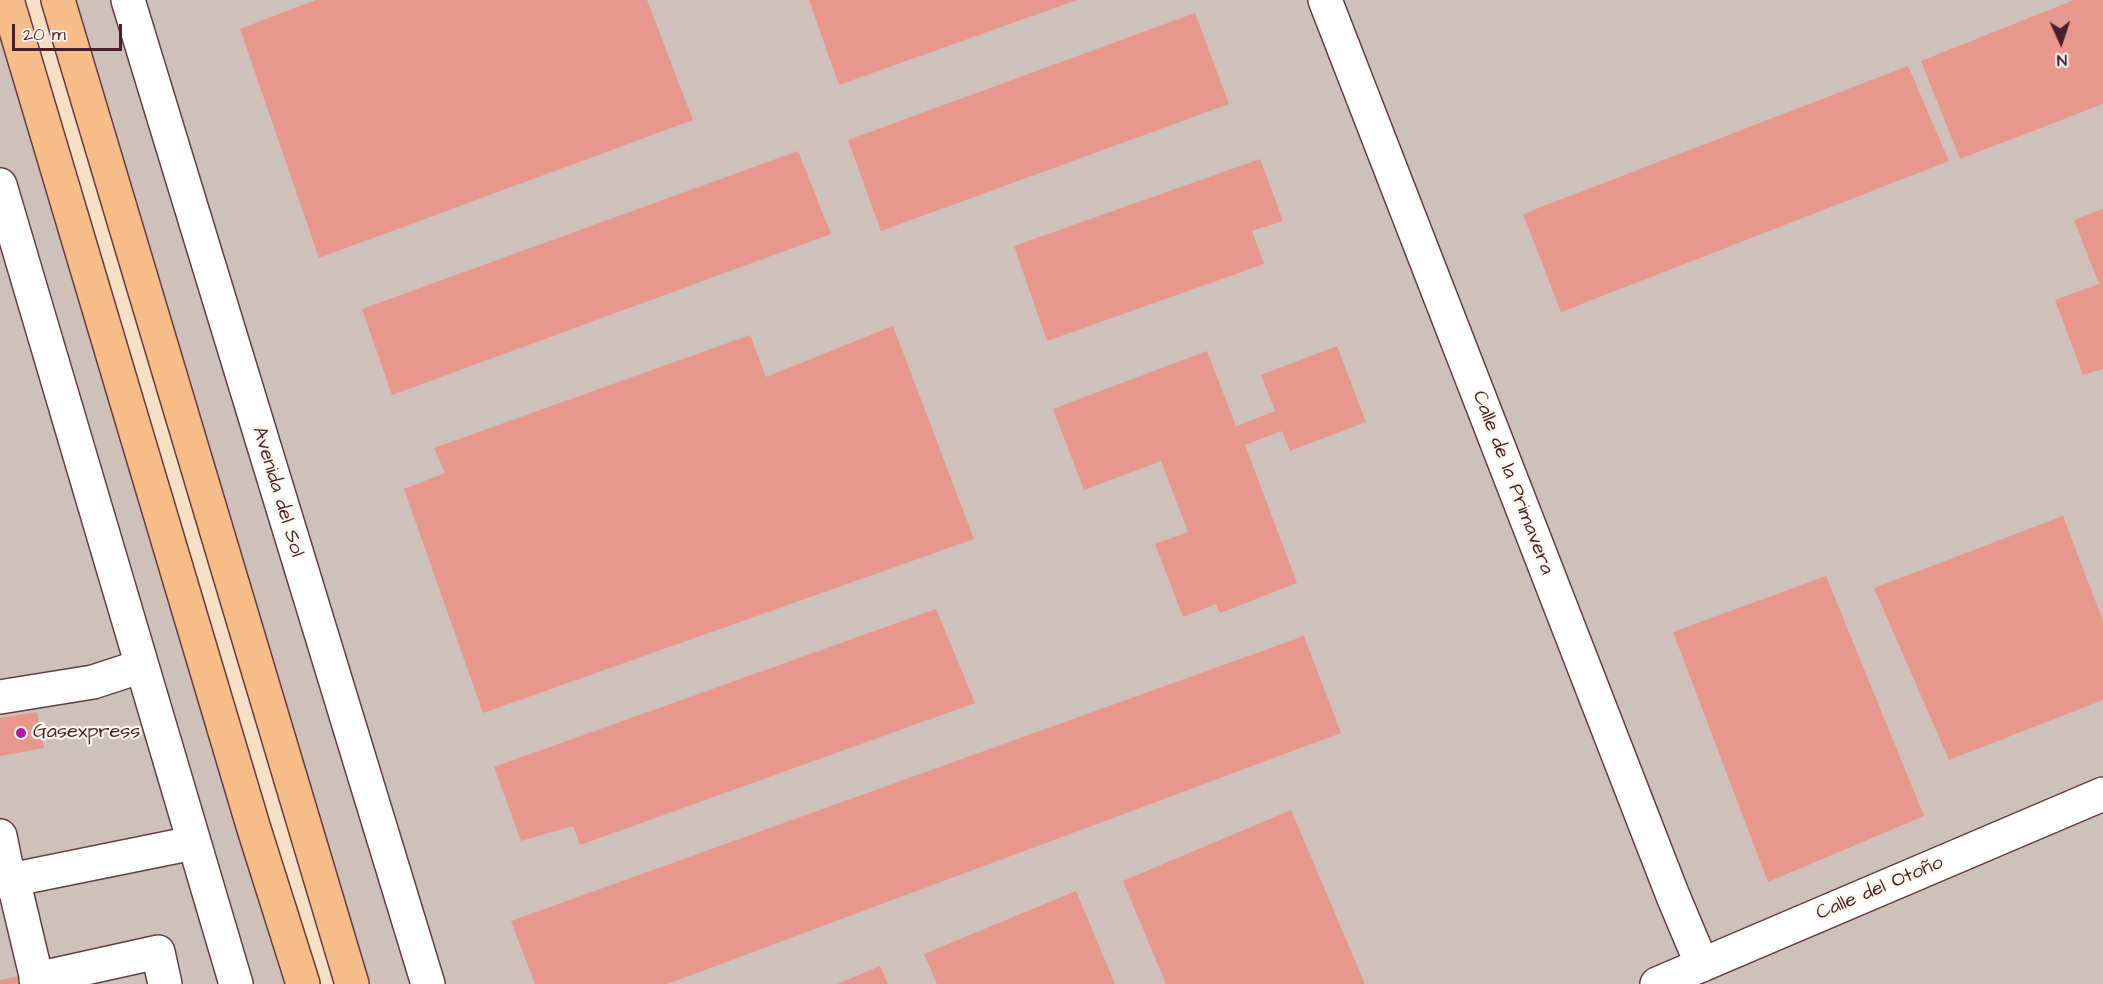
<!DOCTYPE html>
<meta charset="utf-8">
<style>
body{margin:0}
#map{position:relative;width:2103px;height:984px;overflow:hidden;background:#f5dfc5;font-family:"Architects Daughter",sans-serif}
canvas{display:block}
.north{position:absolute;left:2031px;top:12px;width:60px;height:60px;-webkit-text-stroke:4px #fbf7ec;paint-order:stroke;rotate:177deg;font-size:16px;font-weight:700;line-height:24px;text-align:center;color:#4a1f2b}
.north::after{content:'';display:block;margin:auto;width:21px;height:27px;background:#4a1f2b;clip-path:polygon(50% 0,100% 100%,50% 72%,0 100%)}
.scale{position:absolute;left:12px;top:24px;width:110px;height:27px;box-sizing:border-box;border:3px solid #4a1f2b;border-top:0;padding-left:8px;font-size:18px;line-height:21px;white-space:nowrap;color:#4a1f2b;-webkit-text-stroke:4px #fbf7ec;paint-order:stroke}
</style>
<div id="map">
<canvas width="2103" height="984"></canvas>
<div class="north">N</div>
<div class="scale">20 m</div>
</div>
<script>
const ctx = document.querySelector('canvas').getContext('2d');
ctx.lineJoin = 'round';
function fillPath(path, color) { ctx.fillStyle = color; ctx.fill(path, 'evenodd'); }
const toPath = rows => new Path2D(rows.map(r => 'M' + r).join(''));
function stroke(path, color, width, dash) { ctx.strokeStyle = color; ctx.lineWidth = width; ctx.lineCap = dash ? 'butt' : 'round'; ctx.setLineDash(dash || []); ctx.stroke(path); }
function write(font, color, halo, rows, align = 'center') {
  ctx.font = font + ' "Architects Daughter",sans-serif'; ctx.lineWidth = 4.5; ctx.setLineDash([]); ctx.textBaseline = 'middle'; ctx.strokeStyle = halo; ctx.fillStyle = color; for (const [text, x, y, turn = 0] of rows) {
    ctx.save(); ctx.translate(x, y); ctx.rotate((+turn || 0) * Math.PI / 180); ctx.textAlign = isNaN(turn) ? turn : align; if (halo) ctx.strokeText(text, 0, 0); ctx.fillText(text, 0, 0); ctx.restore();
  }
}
const industrial = toPath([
 [0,0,303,984,0,984],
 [58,0,2103,0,2103,984,352,984]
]);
const building = toPath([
 [316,0,647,0,693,120,319,258,240,29],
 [809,0,1077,0,839,85],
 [2074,0,2103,0,2103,104,1960,159,1921,61],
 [1195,13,1229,104,881,231,848,140],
 [1908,66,1949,161,1561,312,1523,214],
 [798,151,831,234,392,395,362,309],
 [1260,159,1283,221,1252,231,1264,264,1047,341,1014,246],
 [2103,209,2103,369,2083,375,2055,300,2099,284,2074,220],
 [893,326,974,539,483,713,404,489,445,473,434,448,750,335,766,377],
 [1337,346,1366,422,1290,451,1282,431,1245,445,1297,583,1220,613,1216,604,1183,617,1155,544,1188,532,1161,461,1084,490,1053,409,1207,351,1236,426,1275,411,1261,375],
 [2063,516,2103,621,2103,700,1949,760,1874,588],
 [1826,576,1924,816,1768,882,1673,632],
 [936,609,975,703,580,845,573,826,521,841,494,767],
 [1304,636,1341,733,667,984,535,984,511,921],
 [37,712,44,748,0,756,0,718],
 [1291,810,1365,984,1166,984,1123,881],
 [1076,891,1115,984,937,984,924,954],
 [880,966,888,984,837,984],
 [24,975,26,984,0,984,0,980]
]);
const minor = toPath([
 [128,0,428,984],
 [1325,0,1673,896,1702,965],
 [0,185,236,984],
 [0,697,93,682,142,666],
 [0,836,9,880],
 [13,879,38,984],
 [0,882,193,843],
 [36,979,158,952,165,984],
 [1657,984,2103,794]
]);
const major = toPath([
 [7,0,254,829,303,984],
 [58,0,352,984]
]);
const markers = [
 [21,733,6,"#b5179e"]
];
const streetNames = [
 ["Calle de la Primavera",1512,483,69],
 ["Avenida del Sol",277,492,73],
 ["Calle del Otoño",1880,889,-23]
];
const poiNames = [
 ["Gasexpress",33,733]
];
fillPath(industrial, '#cec1ba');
fillPath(building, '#e8978c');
stroke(minor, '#643c42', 36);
stroke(major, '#643c42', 36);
stroke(minor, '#fff', 33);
stroke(major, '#f7bd88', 33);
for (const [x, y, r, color] of markers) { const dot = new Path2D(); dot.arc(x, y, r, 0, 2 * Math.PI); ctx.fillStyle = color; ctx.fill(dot); stroke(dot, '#fbf7ec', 2); }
write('20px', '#4a1f2b', '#fbf7ec', streetNames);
write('20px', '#4a1f2b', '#fbf7ec', poiNames, 'left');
</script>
